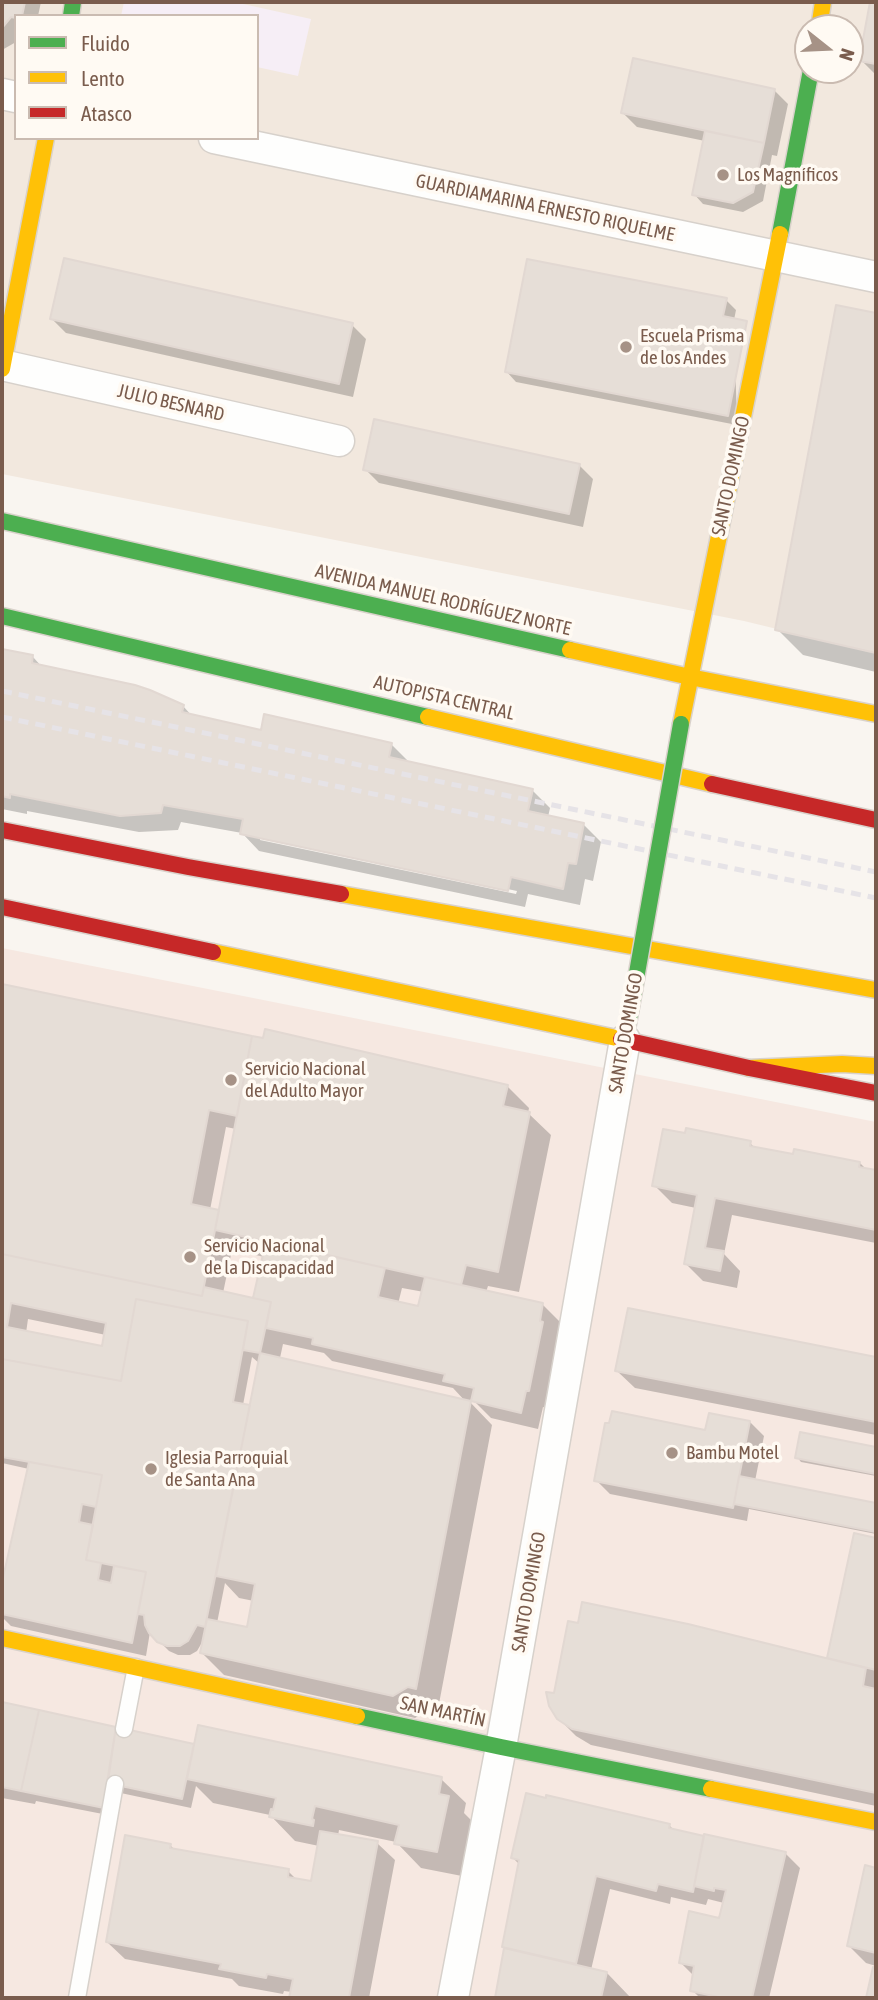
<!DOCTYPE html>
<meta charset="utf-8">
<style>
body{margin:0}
#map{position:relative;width:878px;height:2000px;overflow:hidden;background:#f9f5f0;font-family:"Asap Condensed",sans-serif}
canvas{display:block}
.frame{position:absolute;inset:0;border:4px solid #7a5c4d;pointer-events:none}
.legend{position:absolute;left:14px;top:14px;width:245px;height:126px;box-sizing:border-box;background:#fffaf3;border:2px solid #cabbb1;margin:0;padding:9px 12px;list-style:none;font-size:21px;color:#7a5c4d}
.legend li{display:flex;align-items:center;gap:14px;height:35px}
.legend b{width:35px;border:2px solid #cabbb1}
.north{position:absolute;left:794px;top:14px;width:70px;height:70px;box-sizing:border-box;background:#fffaf3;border:2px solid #cabbb1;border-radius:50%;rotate:108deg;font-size:19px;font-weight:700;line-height:28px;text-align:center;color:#7a5c4d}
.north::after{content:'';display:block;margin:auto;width:24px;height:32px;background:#a69286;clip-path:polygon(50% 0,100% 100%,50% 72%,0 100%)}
</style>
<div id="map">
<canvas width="878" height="2000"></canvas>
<div class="frame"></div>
<ul class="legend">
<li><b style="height:9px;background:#4caf50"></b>Fluido</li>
<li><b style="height:9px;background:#ffc107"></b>Lento</li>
<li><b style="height:9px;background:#c62828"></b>Atasco</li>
</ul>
<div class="north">N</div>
</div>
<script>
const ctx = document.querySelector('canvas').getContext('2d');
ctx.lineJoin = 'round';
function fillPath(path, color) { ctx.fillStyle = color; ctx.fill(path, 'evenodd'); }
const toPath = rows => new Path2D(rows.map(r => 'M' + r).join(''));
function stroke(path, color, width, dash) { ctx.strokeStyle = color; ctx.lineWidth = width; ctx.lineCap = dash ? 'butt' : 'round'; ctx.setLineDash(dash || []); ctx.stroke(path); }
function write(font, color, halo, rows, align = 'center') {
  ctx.font = font + ' "Asap Condensed",sans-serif'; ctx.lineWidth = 7; ctx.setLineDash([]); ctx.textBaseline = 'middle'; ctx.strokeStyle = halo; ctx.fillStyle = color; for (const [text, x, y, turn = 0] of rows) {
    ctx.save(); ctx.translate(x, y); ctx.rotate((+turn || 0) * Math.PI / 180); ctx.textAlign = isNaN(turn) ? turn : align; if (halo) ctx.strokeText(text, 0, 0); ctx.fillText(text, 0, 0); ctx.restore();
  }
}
const residential = toPath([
 [2,2,876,2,876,653,744,621,2,474],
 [16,16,257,16,257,138,16,138],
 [808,28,850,28,850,70,808,70]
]);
const commercial = toPath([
 [2,948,876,1122,876,1998,2,1998]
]);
const education = toPath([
 [124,2,234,2,311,19,298,76,257,67,257,16,121,16]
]);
const shadow = toPath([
 [2,2,41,2,38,16,16,16,16,42,2,50],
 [872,2,876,2,876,75,861,60],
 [774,90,788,104,777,156,772,155,763,201,743,212,703,204,694,194,705,141,637,127,623,113],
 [726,300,736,310,734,320,737,425,516,382,507,372],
 [838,307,876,314,876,672,803,655,777,629],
 [52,319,352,325,366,339,353,397,66,333],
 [579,465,593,479,583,527,379,483,365,469],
 [2,650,33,657,43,668,183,706,193,717,262,732,392,745,409,762,532,790,550,808,548,817,584,825,601,842,593,881,585,879,580,905,528,894,525,907,259,851,242,833,181,822,178,830,139,832,27,811,27,814,2,809],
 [260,837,517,891,516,894,260,840],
 [2,986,264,1040,507,1086,529,1108,528,1113,551,1135,519,1292,488,1286,486,1292,543,1305,560,1322,557,1338,560,1341,546,1408,543,1407,538,1429,491,1418,473,1400,468,1400,492,1425,438,1709,431,1708,415,1718,224,1675,202,1653,204,1639,197,1651,190,1655,178,1655,169,1651,150,1632,146,1656,11,1626,2,1617,2,1590,29,1469,2,1463],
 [226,1127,236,1129,220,1213,210,1210],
 [233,1245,239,1251,264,1257,254,1300,223,1293],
 [402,1288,424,1292,420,1308,398,1304],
 [28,1319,106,1335,103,1348,26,1333],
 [283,1344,324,1353,332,1361,453,1388,466,1402,280,1358],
 [252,1357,260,1364,251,1407,243,1405],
 [225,1583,239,1598,254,1601,248,1629,217,1623],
 [750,1143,756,1149,794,1156,860,1163,867,1170,876,1172,876,1243,732,1215,724,1254,740,1271,737,1288,703,1281,685,1263,696,1208,672,1203,654,1185],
 [629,1310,876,1359,876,1435,635,1388,617,1371],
 [750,1422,764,1436,755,1481,876,1505,876,1534,749,1509,747,1521,610,1494,596,1480,707,1432],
 [801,1434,876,1448,876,1476,801,1462,797,1457],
 [856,1535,876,1540,876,1806,591,1745,576,1736,558,1718,833,1662,829,1657],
 [2,1704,193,1745,195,1747,441,1779,466,1803,464,1813,473,1822,462,1876,421,1868,396,1842,339,1830,338,1836,377,1843,395,1860,369,1998,291,1998,292,1992,284,1991,283,1994,239,1986,232,1979,125,1959,107,1942,170,1845,175,1850,288,1871,298,1881,312,1883,319,1846,295,1841,270,1815,213,1803,196,1786,191,1808,116,1792,113,1816,36,1801,35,1804,2,1798],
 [669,1825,675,1831,706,1838,706,1836,786,1854,800,1868,769,1998,700,1998,692,1990,694,1976,681,1963,720,1920,724,1903,708,1899,706,1905,671,1897,670,1904,610,1889,591,1970,607,1973,631,1998,497,1998,506,1948,504,1947,520,1865,513,1858],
 [866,1867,876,1869,876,1966,866,1963,849,1946]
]);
const building = toPath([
 [2,2,25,2,22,16,16,16,16,18,11,17,2,28,2,2],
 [870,2,876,2,876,64,859,61,870,2],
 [633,58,775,89,764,143,621,113,633,58],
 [705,131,764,143,753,192,733,203,692,195,705,131],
 [64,258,353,323,339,384,50,319,64,258],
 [527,259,727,298,723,316,747,321,728,416,505,372,527,259],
 [836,305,876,313,876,653,775,630,836,305],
 [374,419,580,464,569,514,363,470,374,419],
 [2,649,33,655,32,663,135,685,150,690,184,705,182,712,261,730,264,714,392,743,389,757,533,789,528,811,584,823,576,864,568,863,563,889,511,877,508,891,240,834,243,819,163,805,161,813,120,816,10,794,10,798,2,796,2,649],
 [2,984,252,1036,237,1116,209,1110,191,1204,219,1210,202,1296,2,1254,2,984],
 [265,1029,508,1085,503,1106,530,1112,498,1272,466,1265,461,1285,215,1230,252,1036,263,1038,265,1029],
 [686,1128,751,1141,750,1146,793,1154,794,1149,860,1162,859,1167,876,1170,876,1230,715,1198,705,1248,724,1251,720,1271,684,1264,697,1195,652,1186,663,1129,685,1133,686,1128],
 [266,1241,385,1268,378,1297,418,1306,425,1277,543,1303,540,1321,543,1322,529,1391,526,1391,521,1413,471,1401,474,1388,443,1381,445,1374,312,1344,313,1338,266,1328,271,1302,253,1298,266,1241],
 [2,1254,202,1296,204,1287,271,1302,260,1353,243,1350,248,1321,136,1299,121,1381,2,1359,2,1254],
 [11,1303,106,1323,102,1346,7,1327,11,1303],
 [136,1299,248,1321,233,1402,250,1405,205,1627,197,1625,188,1641,180,1646,167,1646,157,1642,149,1633,145,1625,144,1615,138,1614,146,1572,86,1560,102,1475,2,1457,2,1359,121,1381,136,1299],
 [628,1308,876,1357,876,1422,615,1371,628,1308],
 [260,1353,471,1401,416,1689,408,1687,393,1696,200,1653,207,1619,247,1627,255,1584,216,1576,260,1353],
 [612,1411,705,1430,709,1413,750,1421,733,1508,594,1481,605,1423,609,1423,612,1411],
 [800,1432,876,1447,876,1474,795,1458,800,1432],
 [29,1462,102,1475,96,1507,82,1504,79,1522,93,1525,86,1560,101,1563,98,1580,111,1583,114,1566,146,1572,132,1643,2,1614,2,1582,29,1462],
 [739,1476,876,1503,876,1532,734,1504,739,1476],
 [854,1533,876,1538,876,1670,827,1658,854,1533],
 [582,1602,688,1624,866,1668,863,1686,876,1689,876,1793,572,1729,557,1719,549,1706,546,1692,554,1693,568,1621,578,1623,582,1602],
 [2,1702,39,1710,21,1791,2,1787,2,1702],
 [39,1710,116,1727,104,1808,21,1791,39,1710],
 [198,1725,442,1777,439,1794,449,1796,437,1852,394,1844,399,1825,315,1806,312,1819,314,1820,313,1826,269,1817,271,1809,273,1810,276,1798,187,1779,198,1725],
 [116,1727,194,1744,182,1799,107,1783,116,1727],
 [526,1793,546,1798,546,1795,670,1824,669,1828,704,1836,693,1892,658,1884,656,1891,596,1876,576,1964,502,1947,519,1860,511,1858,526,1793],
 [320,1831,378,1841,349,1998,289,1998,293,1979,267,1974,266,1978,219,1969,221,1964,106,1942,125,1835,171,1844,170,1848,289,1869,288,1877,311,1881,320,1831],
 [704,1834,786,1852,752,1998,723,1998,690,1991,694,1966,679,1963,689,1911,719,1918,726,1890,714,1888,714,1891,694,1886,704,1834],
 [865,1865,876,1868,876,1953,847,1946,865,1865],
 [504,1948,607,1972,601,1998,495,1998,504,1948],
 [876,1962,876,1998,866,1998,873,1967,875,1968,876,1962]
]);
const lane = toPath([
 [124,1729,136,1667],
 [77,1998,115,1784]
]);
const street = toPath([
 [2,94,16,97],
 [214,138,876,277],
 [2,365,339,441],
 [453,1998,501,1747,625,1040]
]);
const fast = toPath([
 [71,16,73,2],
 [780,234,811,70],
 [2,521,570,650],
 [2,616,428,717],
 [625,1040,634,990],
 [357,1716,501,1747,711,1789]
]);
const slow = toPath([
 [819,28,823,2],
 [2,369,46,138],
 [570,650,690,677,876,714],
 [428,717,712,784],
 [681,724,780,234],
 [341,894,876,990],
 [213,952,621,1039],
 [749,1068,842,1064,876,1066],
 [2,1638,357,1716],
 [711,1789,876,1822]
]);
const jam = toPath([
 [712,784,876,820],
 [2,830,188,867,341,894],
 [2,907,213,952],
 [621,1039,749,1068,876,1093]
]);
const rail = toPath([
 [2,691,876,872],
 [2,717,876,898]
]);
const fastBridge = toPath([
 [634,990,681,724]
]);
const markers = [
 [723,175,7,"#a69286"],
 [626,347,7,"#a69286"],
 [231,1080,7,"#a69286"],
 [190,1257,7,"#a69286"],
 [672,1453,7,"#a69286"],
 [151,1469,7,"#a69286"]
];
const poiNames = [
 ["Los Magníficos",737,175],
 ["Escuela Prisma",640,336],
 ["de los Andes",640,358],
 ["Servicio Nacional",245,1069],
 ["del Adulto Mayor",245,1091],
 ["Servicio Nacional",204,1246],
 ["de la Discapacidad",204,1268],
 ["Bambu Motel",686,1453],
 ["Iglesia Parroquial",165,1458],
 ["de Santa Ana",165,1480]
];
const streetNames = [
 ["GUARDIAMARINA ERNESTO RIQUELME",545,208,12],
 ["JULIO BESNARD",171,403,13],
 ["SANTO DOMINGO",731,476,-78],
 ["AVENIDA MANUEL RODRÍGUEZ NORTE",443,600,13],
 ["AUTOPISTA CENTRAL",444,698,13],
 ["SANTO DOMINGO",626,1033,-80],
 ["SANTO DOMINGO",529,1592,-80],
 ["SAN MARTÍN",443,1712,12]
];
fillPath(residential, '#f2e8de');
fillPath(commercial, '#f6e8e1');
fillPath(education, '#f6eef6');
fillPath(shadow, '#0003');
fillPath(building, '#e6ded7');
stroke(building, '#e2d8d2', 2);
stroke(lane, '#d7d1cb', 19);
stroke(street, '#d7d1cb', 33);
stroke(fast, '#d9d2cb', 19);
stroke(slow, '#d9d2cb', 19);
stroke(jam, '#d9d2cb', 19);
stroke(lane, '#fefefd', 16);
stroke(street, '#fefefd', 30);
stroke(fast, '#4caf50', 16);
stroke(slow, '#ffc107', 16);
stroke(jam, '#c62828', 16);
stroke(rail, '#e6e3e7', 5, [10, 7]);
stroke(fastBridge, '#d9d2cb', 19, []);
stroke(fastBridge, '#4caf50', 16);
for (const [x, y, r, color] of markers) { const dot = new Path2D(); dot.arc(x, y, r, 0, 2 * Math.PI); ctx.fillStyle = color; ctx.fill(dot); stroke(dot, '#fffaf3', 2.5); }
write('19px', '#7a5c4d', '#fffaf3', poiNames, 'left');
write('19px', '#7a5c4d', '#fffaf3', streetNames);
</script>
